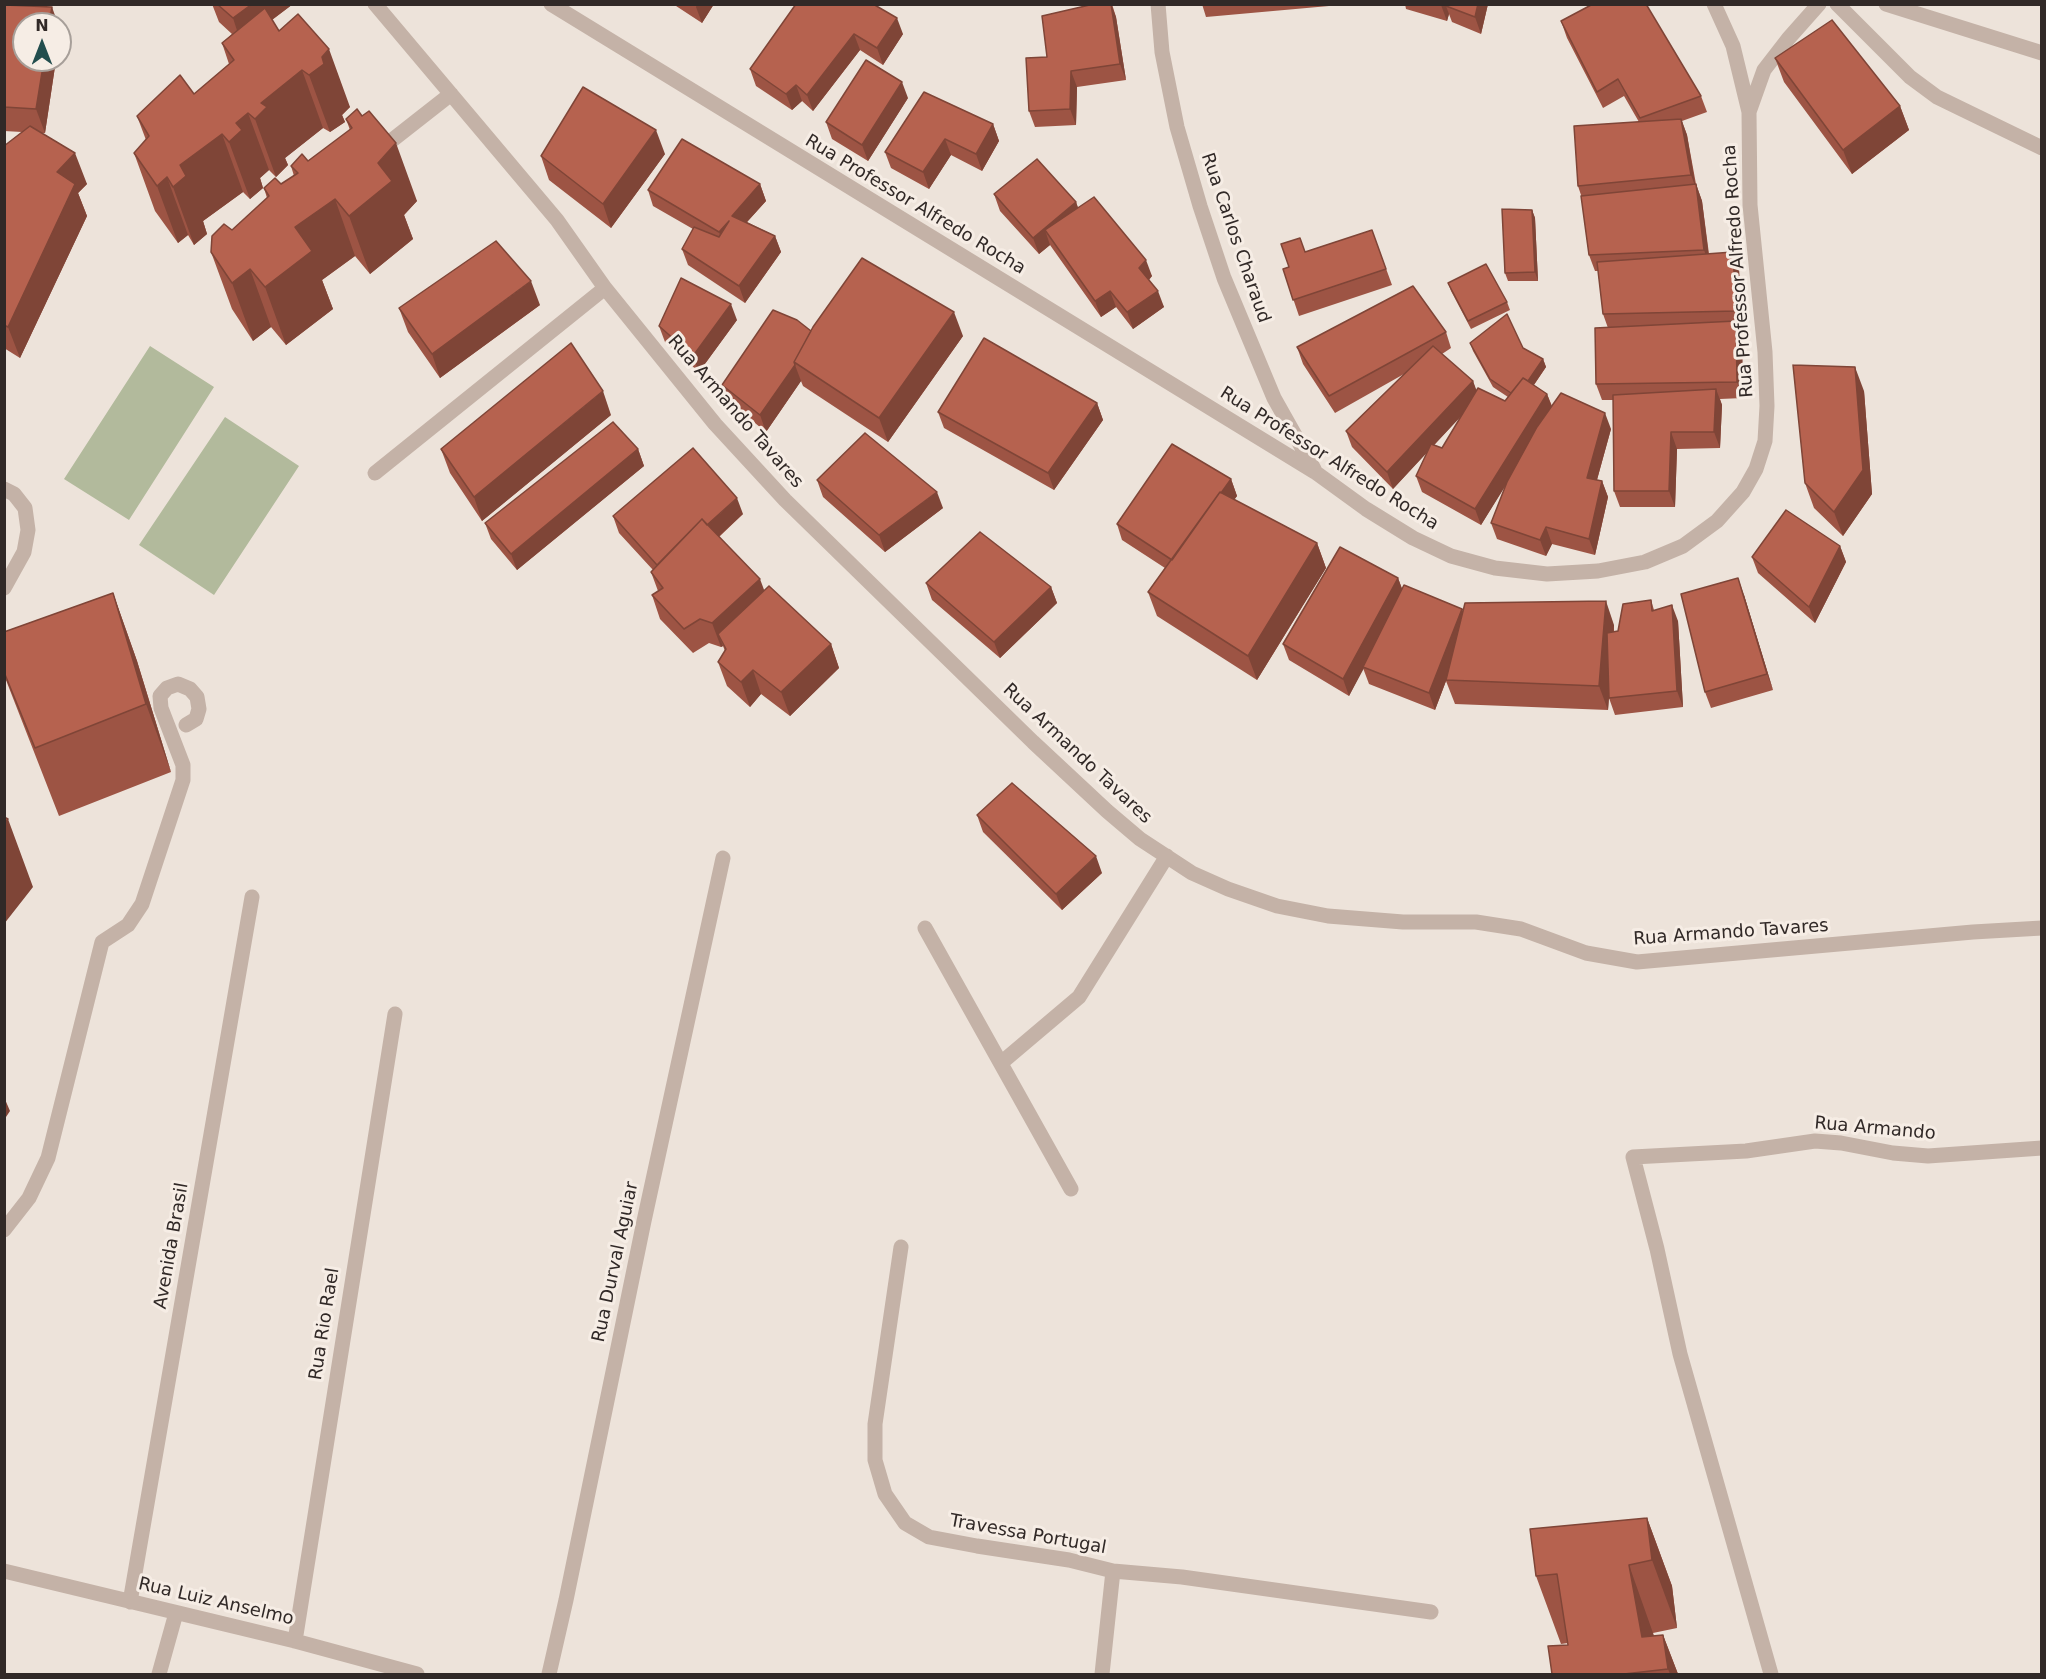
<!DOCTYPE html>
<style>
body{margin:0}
#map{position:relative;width:2046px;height:1679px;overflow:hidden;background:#ede3da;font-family:"DejaVu Sans",sans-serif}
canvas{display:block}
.frame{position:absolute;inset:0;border:6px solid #312927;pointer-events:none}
.north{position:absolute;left:12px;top:12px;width:60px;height:60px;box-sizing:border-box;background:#f6ede5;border:2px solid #a79f99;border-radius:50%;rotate:0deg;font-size:16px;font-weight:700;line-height:24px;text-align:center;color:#312927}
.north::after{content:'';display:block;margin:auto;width:21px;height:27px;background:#224d4d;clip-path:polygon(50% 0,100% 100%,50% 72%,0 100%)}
</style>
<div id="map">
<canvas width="2046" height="1679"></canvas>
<div class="frame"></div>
<div class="north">N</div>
</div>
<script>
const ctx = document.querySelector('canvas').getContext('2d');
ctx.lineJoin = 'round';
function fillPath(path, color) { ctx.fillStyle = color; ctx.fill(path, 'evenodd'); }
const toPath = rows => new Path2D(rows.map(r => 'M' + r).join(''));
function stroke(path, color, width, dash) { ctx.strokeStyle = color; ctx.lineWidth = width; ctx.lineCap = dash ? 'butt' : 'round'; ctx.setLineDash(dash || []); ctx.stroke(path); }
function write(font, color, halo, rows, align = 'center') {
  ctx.font = font + ' "DejaVu Sans",sans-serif'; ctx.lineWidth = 6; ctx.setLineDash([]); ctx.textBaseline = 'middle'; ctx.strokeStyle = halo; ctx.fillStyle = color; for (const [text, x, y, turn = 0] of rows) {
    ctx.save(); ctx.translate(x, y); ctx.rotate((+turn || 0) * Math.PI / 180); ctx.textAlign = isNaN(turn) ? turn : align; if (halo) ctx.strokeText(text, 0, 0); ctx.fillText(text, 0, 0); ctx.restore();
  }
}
const green = toPath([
 [150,346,214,387,129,520,64,479],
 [225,417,299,466,214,595,139,545]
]);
const minor = toPath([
 [375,4,557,220,605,288,715,424,785,500,1033,742,1107,811,1140,839,1192,873,1228,889,1277,906,1328,916,1403,922,1476,922,1521,929,1586,953,1637,962,1973,932,2042,928],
 [551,4,1315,472,1366,509,1413,538,1451,556,1495,568,1547,574,1598,571,1645,562,1683,546,1717,521,1743,492,1756,469,1765,441,1767,406,1765,352,1750,205,1749,112,1733,46,1714,4],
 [1158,4,1162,52,1177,127,1200,206,1224,278,1274,398,1314,469],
 [1837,4,1910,77,1937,97,2042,148],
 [1886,4,2042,53],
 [1749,112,1764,70,1788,39,1819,4],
 [377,152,451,94],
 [375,473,605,288],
 [4,489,14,494,25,508,28,530,24,552,4,588],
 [925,928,1071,1189],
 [1001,1063,1079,997,1167,856],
 [4,1230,29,1198,48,1158,102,942,128,925,142,904,183,780,183,765,161,708,160,696,167,688,178,684,190,689,197,697,199,709,196,719,186,725],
 [901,1247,875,1424,875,1460,885,1494,905,1523,929,1537,977,1546,1069,1560,1113,1571,1182,1577,1431,1612],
 [4,1571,295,1641,417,1674],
 [130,1602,252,897],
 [295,1641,395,1014],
 [159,1674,176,1613],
 [549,1674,566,1600,644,1221,723,858],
 [1102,1674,1113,1571],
 [1771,1674,1680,1354,1657,1249,1633,1157,1746,1151,1815,1141,1841,1143,1893,1153,1928,1156,2042,1148]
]);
const wall = toPath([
 [212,4,293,4,272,20,279,31,350,107,342,115,345,122,330,132,323,128,285,158,288,165,276,177,269,170,260,178,263,188,250,199,243,192,203,221,207,234,194,245,188,235,178,243,155,211,134,153,146,140,137,116,194,94,229,64,222,43,232,34,219,22],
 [673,4,714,4,702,23],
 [796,4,903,34,883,65,860,50,813,111,802,101,792,110,756,86,750,69],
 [1094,4,1112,4,1116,17,1126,80,1077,87,1076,125,1035,127,1029,111,1047,57],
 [1202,4,1329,4,1329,6,1206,17],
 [1405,4,1488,4,1481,34,1452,22,1449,14,1447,21,1406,9],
 [4,5,24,60,56,60,45,133,42,133,87,184,78,193,87,216,20,358,4,348,4,146,22,132,4,131],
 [1561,21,1701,96,1707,112,1682,121,1687,135,1696,184,1702,201,1709,254,1733,252,1739,269,1742,327,1739,328,1742,337,1743,398,1720,399,1722,405,1720,448,1677,449,1675,507,1620,507,1614,491,1613,400,1602,400,1596,384,1608,328,1603,314,1598,271,1595,271,1589,255,1581,195,1578,186,1639,122,1624,96,1603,108,1567,38],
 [1775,58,1900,106,1909,130,1852,174,1784,82],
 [908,98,868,161,832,139,826,122],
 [346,119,417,201,404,215,413,239,370,274,355,256,322,280,333,309,286,345,271,327,253,341,232,309,211,252,232,230,267,198,264,188,281,184,294,176,291,166,308,161,350,130],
 [993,124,999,141,982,171,951,155,929,189,891,168,885,152],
 [665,154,611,228,549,180,541,156],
 [760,184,766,201,747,222,775,236,781,252,745,303,688,265,682,249,693,229,653,206,648,190],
 [994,194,1076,202,1078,208,1152,276,1149,280,1164,307,1133,329,1116,307,1101,317,1050,245,1039,254,1000,211],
 [1532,210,1535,218,1538,281,1508,281,1505,273],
 [1372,230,1392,285,1299,316,1283,269,1289,267,1305,252],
 [1448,283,1507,302,1510,310,1471,329,1451,291],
 [540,305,440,378,408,332,399,308],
 [737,320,699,372,665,342,659,326],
 [811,331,963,336,888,442,803,386,801,381,766,432,728,401,722,385],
 [1446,332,1451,348,1442,354,1473,381,1476,391,1505,401,1508,397,1493,387,1473,351,1470,343,1523,348,1543,359,1546,367,1534,385,1547,394,1552,406,1611,429,1597,480,1602,481,1608,497,1595,555,1552,544,1546,556,1497,539,1491,523,1506,484,1481,525,1422,492,1416,476,1427,452,1393,489,1352,447,1346,431,1404,374,1335,413,1303,364,1297,347],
 [1463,414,1442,448,1434,445],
 [1864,391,1872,494,1843,536,1814,508,1805,483],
 [1097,403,1103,420,1054,490,944,428,938,412],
 [611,415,482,521,450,473,441,449],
 [638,449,644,466,517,570,491,539,485,523],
 [1231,479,1237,496,1234,500,1317,543,1326,568,1257,680,1157,616,1148,592,1165,568,1122,540,1117,524],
 [817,480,943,508,885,552,823,497],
 [743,514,719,537,764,591,831,644,839,668,790,716,761,694,750,707,727,686,718,662,725,651,723,646,721,647,709,643,693,653,660,619,652,595,658,591,651,572,653,570,619,533,613,516],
 [1840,546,1846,562,1815,623,1758,573,1752,557],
 [1398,578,1402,589,1463,611,1614,625,1614,632,1618,631,1651,600,1654,610,1678,621,1683,707,1615,715,1609,698,1608,710,1455,704,1446,681,1435,710,1369,684,1363,668,1349,696,1289,660,1283,644],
 [926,583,1051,587,1057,603,1000,658,932,600],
 [113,593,137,661,171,772,59,816,4,675,4,632],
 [1744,595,1773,690,1711,708,1705,692],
 [977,815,1102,873,1062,910,983,832],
 [1647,1518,1672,1586,1677,1628,1653,1633,1654,1636,1663,1635,1678,1674,1552,1674,1568,1645,1568,1643,1561,1644,1536,1576]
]);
const shadedWall = toPath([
 [252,4,293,4,241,43,233,18],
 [697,4,714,4,702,23,696,7],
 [1111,4,1116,17,1126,80,1120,64],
 [1451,4,1446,6,1449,14,1447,21,1441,5],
 [1478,4,1488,4,1481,34,1475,17],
 [52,7,58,24,49,24],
 [897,18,903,34,883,65,877,48],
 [854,34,860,50,813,111,807,95],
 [329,49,350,107,342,115,345,122,330,132,309,75,322,57],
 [44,60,56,60,45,133,36,109],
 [302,70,323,128,285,158,288,165,276,177,255,119,261,103],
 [1071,71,1077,87,1076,125,1070,109],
 [902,82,908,98,868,161,862,145],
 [796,85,802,101,792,110,786,94],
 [1900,106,1909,130,1852,174,1843,150],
 [248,113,269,170,260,178,263,188,250,199,229,142,236,123],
 [1681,119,1687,135,1696,189,1696,184,1702,201,1710,266,1704,250,1697,191,1691,175],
 [993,124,999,141,982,171,976,154],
 [656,130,665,154,611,228,603,204],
 [222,134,243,192,203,221,207,234,194,245,173,187,180,165],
 [945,139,951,155,929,189,923,172],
 [396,143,417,201,404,215,413,239,370,274,349,216,378,163],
 [75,153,87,184,78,193,87,216,20,358,8,327,57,172],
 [167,177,188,235,178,243,157,186],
 [760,184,766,201,738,232,732,216],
 [335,199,355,256,322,280,333,309,286,345,265,287,295,227],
 [1076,202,1082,219,1045,230,1050,245,1039,254,1033,238],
 [1532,210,1535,218,1538,281,1535,272],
 [729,221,725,249,719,232],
 [775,236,781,252,745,303,739,286],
 [1733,252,1739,269,1742,327,1736,311],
 [1146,260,1152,276,1145,284,1139,268],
 [250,269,271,327,253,341,232,283],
 [531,281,540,305,440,378,432,354],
 [1110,291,1116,307,1101,317,1095,301],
 [1158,291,1164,307,1133,329,1127,312],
 [731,304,737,320,699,372,693,356],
 [954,312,963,336,888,442,879,418],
 [1736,321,1742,337,1743,398,1737,382],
 [1543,359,1546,367,1520,405,1517,397],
 [795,365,801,381,766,432,760,415],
 [1855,367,1864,391,1872,494,1843,536,1834,512],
 [1473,381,1479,397,1393,489,1387,472],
 [1716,389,1722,405,1720,448,1714,432],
 [603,391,611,415,482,521,474,497],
 [1547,394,1553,410,1481,525,1475,509],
 [1097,403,1103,420,1054,490,1048,473],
 [1605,413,1611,429,1593,494,1587,478],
 [1671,432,1677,449,1675,507,1669,491],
 [638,449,644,466,517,570,511,554],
 [1231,479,1237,496,1178,576,1172,560],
 [1602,481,1608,497,1595,555,1589,539],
 [937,492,943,508,885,552,879,535],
 [737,498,743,514,666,585,660,568],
 [1546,527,1552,544,1546,556,1540,540],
 [1317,543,1326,568,1257,680,1248,656],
 [1840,546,1846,562,1815,623,1809,607],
 [1398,578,1404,594,1349,696,1343,679],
 [1738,578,1744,595,1773,690,1767,674],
 [760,579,769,603,718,634,723,646,721,647,712,623],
 [1051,587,1057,603,1000,658,994,642],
 [113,593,137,661,171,772,146,704],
 [1606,601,1614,625,1608,710,1599,686],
 [1672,605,1678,621,1683,707,1677,691],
 [1462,609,1468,625,1446,680,1446,681,1435,710,1429,693],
 [831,644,839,668,790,716,781,692],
 [753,670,761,694,750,707,741,682],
 [8,819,33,887,4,924,4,824],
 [1096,856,1102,873,1062,910,1056,894],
 [4,1097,10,1111,4,1120],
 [1647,1518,1672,1586,1677,1628,1652,1560],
 [1629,1565,1653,1633,1660,1670,1642,1637],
 [1663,1635,1678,1674,1670,1674,1668,1669]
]);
const building = toPath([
 [217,4,252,4,233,18,217,4],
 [796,4,873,4,897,18,877,48,854,34,807,95,796,85,786,94,750,69,796,4],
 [1094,4,1111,4,1120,64,1071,71,1070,109,1029,111,1026,58,1047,57,1042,16,1094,4],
 [1446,4,1478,4,1475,17,1446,6,1446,4],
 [1593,4,1646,4,1701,96,1640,118,1618,79,1597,92,1561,21,1593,4],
 [4,5,52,7,49,24,24,24,24,60,44,60,36,109,4,107,4,5],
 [265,8,279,31,298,14,329,49,322,57,324,64,309,75,302,70,261,103,267,107,255,119,248,113,236,123,242,130,229,142,222,134,180,165,186,176,173,187,167,177,157,186,134,153,149,136,137,116,180,75,194,94,234,60,222,43,265,8],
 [1832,20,1900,106,1843,150,1775,58,1832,20],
 [866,60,902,82,862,145,826,122,866,60],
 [583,87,656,130,603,204,541,156,583,87],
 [924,92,993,124,976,154,945,139,923,172,885,152,924,92],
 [357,109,362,116,369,111,396,143,378,163,392,181,349,216,335,199,295,227,312,251,265,287,250,269,232,283,211,252,212,236,224,224,232,230,269,196,264,188,275,178,281,184,298,173,291,166,302,154,308,161,352,128,346,119,357,109],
 [1681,119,1691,175,1578,186,1574,126,1681,119],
 [30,126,75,153,57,172,75,184,8,327,4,325,4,146,30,126],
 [682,139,760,184,732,216,775,236,739,286,682,249,694,227,719,237,729,221,719,232,648,190,682,139],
 [1037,159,1076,202,1033,238,994,194,1037,159],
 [1696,184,1704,250,1589,255,1581,196,1696,184],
 [1094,197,1146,260,1139,268,1158,291,1127,312,1110,291,1095,301,1045,230,1094,197],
 [1502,209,1532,210,1535,272,1505,273,1502,209],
 [1372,230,1386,269,1293,300,1283,269,1289,267,1281,244,1300,238,1305,252,1372,230],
 [496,241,531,281,432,354,399,308,496,241],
 [1733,252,1736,311,1603,314,1597,262,1733,252],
 [862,258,954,312,879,418,794,362,813,327,862,258],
 [1486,264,1507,302,1468,321,1448,283,1486,264],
 [681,278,731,304,693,356,659,326,681,278],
 [1413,286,1446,332,1329,396,1297,347,1413,286],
 [773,310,797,320,811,331,794,362,795,365,760,415,722,385,773,310],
 [1507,314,1523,348,1543,359,1528,381,1523,378,1511,393,1490,379,1470,343,1507,314],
 [1736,321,1737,382,1596,384,1595,328,1736,321],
 [984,338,1097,403,1048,473,938,412,984,338],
 [571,343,603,391,474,497,441,449,571,343],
 [1433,346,1473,381,1387,472,1346,431,1433,346],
 [1793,365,1855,367,1863,470,1834,512,1805,483,1793,365],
 [1523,378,1547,394,1475,509,1416,476,1431,444,1442,448,1478,388,1505,401,1523,378],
 [1716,389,1714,432,1671,432,1669,491,1614,491,1613,395,1716,389],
 [1561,393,1605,413,1587,478,1602,481,1589,539,1546,527,1540,540,1491,523,1507,482,1537,427,1561,393],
 [613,422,638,449,511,554,485,523,613,422],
 [865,433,937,492,879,535,817,480,865,433],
 [1172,444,1231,479,1221,493,1220,492,1172,560,1117,524,1172,444],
 [693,448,737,498,707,525,702,519,657,565,613,516,693,448],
 [1220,492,1317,543,1248,656,1148,592,1220,492],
 [1786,510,1840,546,1809,607,1752,557,1786,510],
 [702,519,760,579,712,623,700,619,684,629,652,595,663,588,651,572,702,519],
 [980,532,1051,587,994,642,926,583,980,532],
 [1340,547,1398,578,1343,679,1283,644,1340,547],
 [1738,578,1767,674,1705,692,1681,594,1738,578],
 [1404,585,1462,609,1429,693,1363,667,1404,585],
 [769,586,831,644,781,692,753,670,741,682,718,662,726,649,718,634,769,586],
 [113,593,146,704,35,748,4,672,4,632,113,593],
 [1651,600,1652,611,1672,605,1677,691,1609,698,1607,633,1618,631,1623,604,1651,600],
 [1606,601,1599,686,1446,680,1465,603,1606,601],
 [1012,783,1096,856,1056,894,977,815,1012,783],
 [4,817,8,819,4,824,4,817],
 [1647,1518,1652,1560,1629,1565,1642,1637,1663,1635,1668,1669,1624,1674,1552,1674,1548,1646,1568,1645,1557,1574,1536,1576,1530,1529,1647,1518]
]);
const streetNames = [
 ["Rua Professor Alfredo Rocha",915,205,31],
 ["Rua Carlos Charaud",1235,238,71],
 ["Rua Professor Alfredo Rocha",1739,271,-94],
 ["Rua Armando Tavares",735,412,49],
 ["Rua Professor Alfredo Rocha",1329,459,32],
 ["Rua Armando Tavares",1077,754,43],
 ["Rua Armando Tavares",1731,933,-4],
 ["Rua Armando",1875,1129,5],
 ["Avenida Brasil",172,1246,-80],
 ["Rua Durval Aguiar",616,1262,-78],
 ["Rua Rio Rael",325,1324,-81],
 ["Travessa Portugal",1028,1535,10],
 ["Rua Luiz Anselmo",216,1602,13]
];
fillPath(green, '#b2ba9c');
stroke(minor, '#c4b2a7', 15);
fillPath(wall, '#9d5444');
fillPath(shadedWall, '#7f4537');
fillPath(building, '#b6624f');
stroke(building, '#7f4537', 1.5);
write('18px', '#312927', '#f6ede5', streetNames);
</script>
